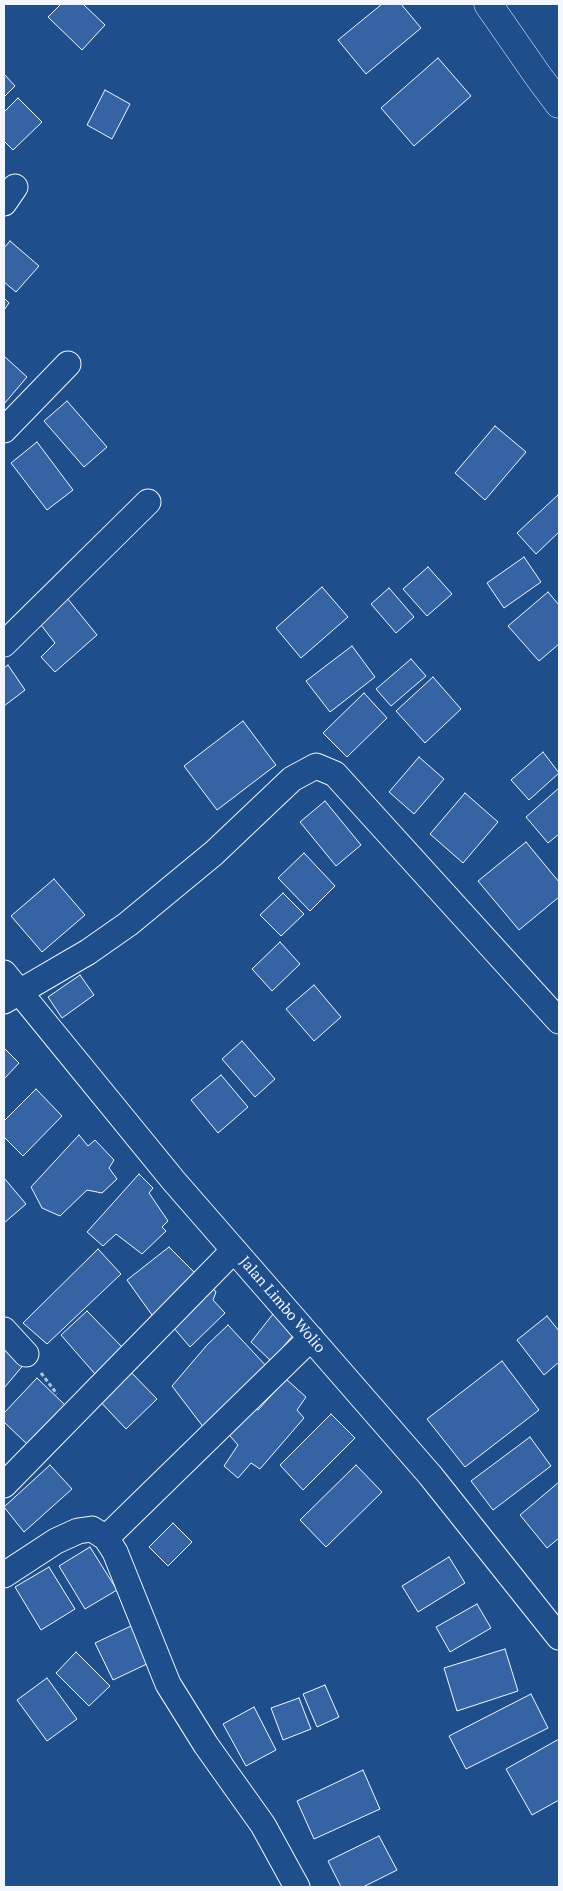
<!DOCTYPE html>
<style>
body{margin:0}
#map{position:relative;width:563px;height:1891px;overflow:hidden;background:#1f4e8c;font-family:"PT Serif",serif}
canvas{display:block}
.frame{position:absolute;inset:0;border:5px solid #f2f6ff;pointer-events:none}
</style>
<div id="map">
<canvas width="563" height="1891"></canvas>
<div class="frame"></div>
</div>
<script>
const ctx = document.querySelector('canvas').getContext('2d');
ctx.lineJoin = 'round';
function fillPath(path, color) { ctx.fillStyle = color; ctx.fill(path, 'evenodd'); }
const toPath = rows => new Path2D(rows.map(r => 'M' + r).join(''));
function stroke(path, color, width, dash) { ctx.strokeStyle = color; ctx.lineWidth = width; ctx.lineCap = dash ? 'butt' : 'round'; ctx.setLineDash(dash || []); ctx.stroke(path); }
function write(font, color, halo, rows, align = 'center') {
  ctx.font = font + ' "PT Serif",serif'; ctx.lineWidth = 4; ctx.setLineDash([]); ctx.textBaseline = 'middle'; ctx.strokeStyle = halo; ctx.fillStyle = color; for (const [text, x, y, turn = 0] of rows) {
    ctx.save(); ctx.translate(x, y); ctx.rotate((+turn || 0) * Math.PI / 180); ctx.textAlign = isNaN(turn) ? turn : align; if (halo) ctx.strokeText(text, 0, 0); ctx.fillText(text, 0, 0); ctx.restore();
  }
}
const building = toPath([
 [61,4,83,4,105,25,82,50,48,17,61,4],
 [382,4,401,4,421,28,366,74,338,40,382,4],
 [438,58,471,96,414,146,381,108,438,58],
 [4,74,15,86,4,97,4,74],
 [105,90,130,104,112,139,87,125,105,90],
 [18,98,42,122,13,150,4,141,4,112,18,98],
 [10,241,39,266,16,292,4,282,4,248,10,241],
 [4,298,9,303,4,310,4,298],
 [4,356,27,377,4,404,4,356],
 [67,401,107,447,84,467,44,421,67,401],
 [495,426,526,452,485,500,455,473,495,426],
 [37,442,73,490,47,510,11,463,37,442],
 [558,495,559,497,559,532,536,554,517,533,558,495],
 [524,557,541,582,504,608,487,583,524,557],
 [428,567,452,594,427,616,403,589,428,567],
 [322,587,348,617,301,658,276,628,322,587],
 [389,588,414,617,396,633,371,604,389,588],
 [548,592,559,605,559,644,539,661,508,626,548,592],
 [67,598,97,635,55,672,41,657,55,643,41,625,67,598],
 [352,646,375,677,330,712,306,681,352,646],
 [411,659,426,676,391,706,376,689,411,659],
 [8,665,25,690,4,706,4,668,8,665],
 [433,677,461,709,425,743,396,711,433,677],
 [364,693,387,718,347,757,323,733,364,693],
 [243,721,276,765,217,810,184,766,243,721],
 [543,752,559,773,529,800,511,780,543,752],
 [419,757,444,779,414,814,389,792,419,757],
 [559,788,559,834,548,843,526,817,559,788],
 [465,793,498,822,463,863,430,834,465,793],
 [325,801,361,845,336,866,300,822,325,801],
 [526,842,559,882,559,897,519,930,478,881,526,842],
 [304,853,335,886,310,911,278,878,304,853],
 [54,879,85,915,42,952,11,916,54,879],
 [283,893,304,914,281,936,260,915,283,893],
 [280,942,300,964,272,991,252,969,280,942],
 [80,975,94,995,62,1018,48,997,80,975],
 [314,985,341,1017,314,1041,286,1009,314,985],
 [242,1041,275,1079,255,1097,222,1059,242,1041],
 [4,1048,19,1063,4,1079,4,1048],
 [221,1075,248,1107,218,1133,191,1100,221,1075],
 [36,1089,62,1116,23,1156,4,1137,4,1121,36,1089],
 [79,1135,88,1146,95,1140,114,1160,109,1168,117,1179,102,1193,87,1190,60,1216,42,1208,31,1187,79,1135],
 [139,1174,153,1188,149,1193,168,1221,162,1227,166,1231,142,1254,116,1234,103,1246,87,1232,139,1174],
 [4,1178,26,1204,4,1223,4,1178],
 [169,1247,200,1278,152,1315,127,1280,169,1247],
 [98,1249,121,1274,47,1344,23,1323,98,1249],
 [209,1283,216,1292,213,1300,225,1313,190,1347,167,1320,209,1283],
 [87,1311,122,1347,95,1374,61,1335,87,1311],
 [273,1314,295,1333,271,1361,251,1342,273,1314],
 [547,1316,559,1331,559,1362,544,1375,517,1340,547,1316],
 [228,1325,268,1368,204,1428,172,1386,207,1345,228,1325],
 [4,1342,26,1362,4,1388,4,1342],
 [502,1361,539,1410,465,1467,427,1419,502,1361],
 [125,1366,157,1399,126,1429,95,1396,125,1366],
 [37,1378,66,1406,29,1446,4,1422,4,1413,37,1378],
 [286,1379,306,1397,297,1410,304,1418,260,1469,251,1463,238,1478,224,1466,238,1445,224,1429,251,1407,258,1410,286,1379],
 [331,1414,355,1438,303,1490,280,1465,331,1414],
 [530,1437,551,1466,493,1510,471,1481,530,1437],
 [50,1465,72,1489,24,1532,4,1507,50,1465],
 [356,1465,382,1492,326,1547,300,1520,356,1465],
 [559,1482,559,1538,547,1548,520,1515,559,1482],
 [173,1523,192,1542,168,1566,149,1547,173,1523],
 [90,1547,117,1590,85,1609,59,1566,90,1547],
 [449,1557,465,1583,418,1612,402,1586,449,1557],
 [49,1567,75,1609,41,1630,15,1587,49,1567],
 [477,1604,491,1628,450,1652,436,1627,477,1604],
 [131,1626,149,1663,113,1680,95,1643,131,1626],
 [505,1649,518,1691,457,1711,444,1668,505,1649],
 [76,1652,110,1686,89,1706,56,1673,76,1652],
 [47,1678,77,1719,47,1741,17,1700,47,1678],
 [325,1685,339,1717,317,1727,303,1694,325,1685],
 [531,1694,548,1728,466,1769,449,1736,531,1694],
 [299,1698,311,1729,283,1740,271,1708,299,1698],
 [254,1707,276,1750,246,1766,223,1724,254,1707],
 [559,1739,559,1800,532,1815,506,1769,559,1739],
 [363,1770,380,1809,314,1839,297,1801,363,1770],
 [379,1836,397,1870,363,1887,341,1887,328,1861,379,1836]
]);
const path = toPath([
 [41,1373,57,1394]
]);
const minor = toPath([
 [4,203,15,187],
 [4,430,68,364],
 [4,644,148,502],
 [4,973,173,1180,430,1475,559,1637],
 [4,1001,88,952,128,924,214,853,292,779,316,766,335,774,559,1021],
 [4,1330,26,1354],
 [4,1485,234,1250],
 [106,1538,311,1338],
 [4,1575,56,1541,78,1531,92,1529,106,1538,115,1552,168,1684,206,1745,263,1825,297,1887]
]);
const trunk = toPath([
 [488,4,538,76,559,104]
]);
const streetNames = [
 ["Jalan Limbo Wolio",282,1305,49]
];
fillPath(building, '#3563a3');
stroke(building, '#f2f6ff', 1);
stroke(minor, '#f2f6ff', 27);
stroke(trunk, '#f2f6ff', 29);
stroke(path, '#b3c4dc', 3, [4, 2.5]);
stroke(minor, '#1f4e8c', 25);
stroke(trunk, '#1f4e8c', 28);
write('15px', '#f2f6ff', '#1f4e8c', streetNames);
</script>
